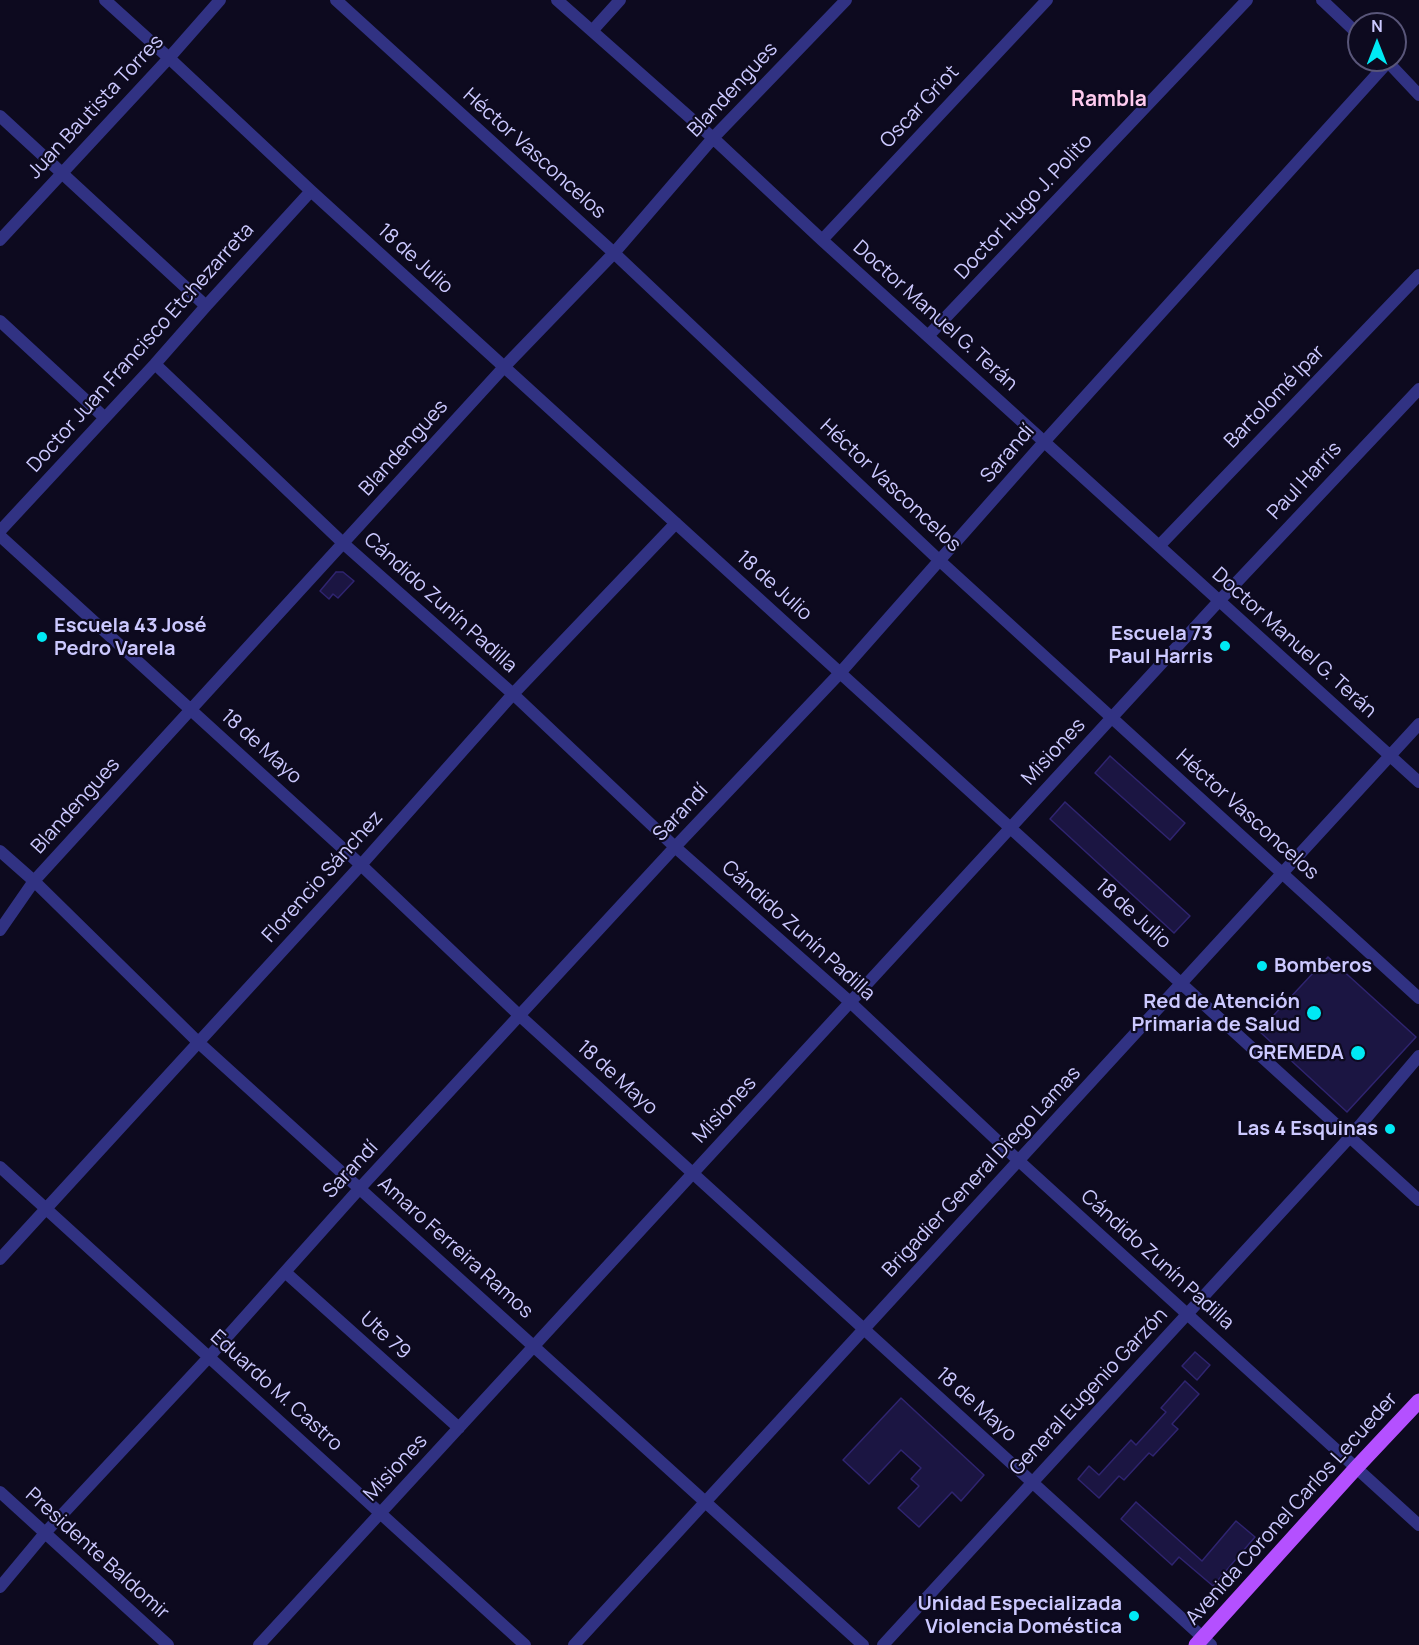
<!DOCTYPE html>
<meta charset="utf-8">
<style>
body{margin:0}
#map{position:relative;width:1419px;height:1645px;overflow:hidden;background:#0d0a1f;font-family:Manrope,sans-serif}
canvas{display:block}
.north{position:absolute;left:1347px;top:12px;width:60px;height:60px;box-sizing:border-box;background:#0d0a1f;border:2px solid #595679;border-radius:50%;rotate:0deg;font-size:16px;font-weight:700;line-height:24px;text-align:center;color:#ccc9ff}
.north::after{content:'';display:block;margin:auto;width:21px;height:27px;background:#00e9f4;clip-path:polygon(50% 0,100% 100%,50% 72%,0 100%)}
</style>
<div id="map">
<canvas width="1419" height="1645"></canvas>
<div class="north">N</div>
</div>
<script>
const ctx = document.querySelector('canvas').getContext('2d');
ctx.lineJoin = 'round';
function fillPath(path, color) { ctx.fillStyle = color; ctx.fill(path, 'evenodd'); }
const toPath = rows => new Path2D(rows.map(r => 'M' + r).join(''));
function stroke(path, color, width, dash) { ctx.strokeStyle = color; ctx.lineWidth = width; ctx.lineCap = dash ? 'butt' : 'round'; ctx.setLineDash(dash || []); ctx.stroke(path); }
function write(font, color, halo, rows, align = 'center') {
  ctx.font = font + ' Manrope,sans-serif'; ctx.lineWidth = 4.5; ctx.setLineDash([]); ctx.textBaseline = 'middle'; ctx.strokeStyle = halo; ctx.fillStyle = color; for (const [text, x, y, turn = 0] of rows) {
    ctx.save(); ctx.translate(x, y); ctx.rotate((+turn || 0) * Math.PI / 180); ctx.textAlign = isNaN(turn) ? turn : align; if (halo) ctx.strokeText(text, 0, 0); ctx.fillText(text, 0, 0); ctx.restore();
  }
}
const building = toPath([
 [336,572,343,572,354,581,338,598,333,594,329,599,320,591,336,572],
 [1110,756,1185,823,1170,840,1095,773,1110,756],
 [1065,802,1190,916,1174,933,1050,819,1065,802],
 [1328,957,1416,1037,1347,1112,1259,1031,1328,957],
 [1195,1352,1210,1365,1197,1380,1182,1366,1195,1352],
 [1185,1381,1199,1394,1172,1424,1178,1429,1153,1456,1149,1453,1124,1480,1119,1476,1099,1498,1078,1479,1089,1466,1099,1475,1131,1440,1136,1445,1166,1412,1161,1408,1185,1381],
 [901,1398,984,1475,961,1501,952,1492,919,1527,898,1508,919,1486,911,1479,921,1468,901,1450,869,1484,843,1460,901,1398],
 [1136,1502,1202,1561,1236,1521,1255,1537,1213,1586,1179,1557,1172,1565,1121,1519,1136,1502]
]);
const street = toPath([
 [105,0,169,58,311,191,1419,1200],
 [336,0,614,253,940,561,1419,998],
 [557,0,713,138,822,240,1419,782],
 [1322,0,1359,35],
 [592,31,620,0],
 [1386,60,1419,95],
 [0,116,206,306],
 [0,240,169,58,220,0],
 [822,240,1047,0],
 [0,321,105,418],
 [928,336,1247,0],
 [155,364,344,544,513,694,675,847,850,1002,1019,1161,1419,1525],
 [0,531,155,364,206,306,311,191],
 [0,536,361,865,520,1016,1211,1645],
 [1159,546,1419,275],
 [0,851,34,881,199,1043,863,1645],
 [0,930,34,881,505,366,614,253,713,138,846,0],
 [0,1167,525,1645],
 [0,1259,361,865,513,694,676,523],
 [285,1272,459,1428],
 [0,1492,168,1645],
 [0,1587,45,1533,209,1357,360,1188,675,847,840,673,1044,442,1388,62],
 [259,1645,1219,601,1419,389],
 [574,1645,1419,724],
 [883,1645,1350,1137,1419,1056]
]);
const primary = toPath([
 [1196,1645,1356,1468,1419,1401]
]);
const markers = [
 [42,637,6,"#00e9f4"],
 [1225,646,6,"#00e9f4"],
 [1262,966,6,"#00e9f4"],
 [1314,1013,8,"#00e9f4"],
 [1358,1053,8,"#00e9f4"],
 [1390,1129,6,"#00e9f4"],
 [1134,1616,6,"#00e9f4"]
];
const streetNames = [
 ["Blandengues",733,90,-47],
 ["Juan Bautista Torres",96,107,-47],
 ["Oscar Griot",920,107,-47],
 ["Héctor Vasconcelos",534,154,42],
 ["Doctor Hugo J. Polito",1024,207,-47],
 ["18 de Julio",415,259,42],
 ["Doctor Manuel G. Terán",935,316,42],
 ["Doctor Juan Francisco Etchezarreta",141,348,-48],
 ["Bartolomé Ipar",1275,397,-46],
 ["Blandengues",404,448,-48],
 ["Sarandí",1008,454,-49],
 ["Paul Harris",1305,481,-47],
 ["Héctor Vasconcelos",890,486,43],
 ["18 de Julio",774,586,42],
 ["Cándido Zunín Padilla",440,603,42],
 ["Doctor Manuel G. Terán",1294,643,42],
 ["18 de Mayo",261,747,42],
 ["Misiones",1054,752,-47],
 ["Blandengues",76,806,-48],
 ["Sarandí",681,813,-47],
 ["Héctor Vasconcelos",1247,815,42],
 ["Florencio Sánchez",323,877,-48],
 ["18 de Julio",1133,914,42],
 ["Cándido Zunín Padilla",798,931,42],
 ["18 de Mayo",617,1078,42],
 ["Misiones",725,1110,-47],
 ["Sarandí",351,1170,-47],
 ["Brigadier General Diego Lamas",982,1172,-47],
 ["Amaro Ferreira Ramos",455,1248,42],
 ["Cándido Zunín Padilla",1157,1260,42],
 ["Ute 79",385,1336,42],
 ["Eduardo M. Castro",276,1391,42],
 ["General Eugenio Garzón",1089,1392,-47],
 ["18 de Mayo",976,1405,42],
 ["Misiones",396,1468,-47],
 ["Avenida Coronel Carlos Lecueder",1292,1509,-48],
 ["Presidente Baldomir",97,1554,42]
];
const poiNames = [
 ["Escuela 43 José",54,626,"left"],
 ["Pedro Varela",54,649,"left"],
 ["Escuela 73",1213,634],
 ["Paul Harris",1213,657],
 ["Bomberos",1274,966,"left"],
 ["Red de Atención",1300,1002],
 ["Primaria de Salud",1300,1025],
 ["GREMEDA",1344,1053],
 ["Las 4 Esquinas",1378,1129],
 ["Unidad Especializada",1122,1604],
 ["Violencia Doméstica",1122,1627]
];
const neighbourhoodNames = [
 ["Rambla",1109,100]
];
fillPath(building, '#1b1542');
stroke(building, '#2f2470', 1.5);
stroke(street, '#313283', 12);
stroke(primary, '#b450ff', 15);
for (const [x, y, r, color] of markers) { const dot = new Path2D(); dot.arc(x, y, r, 0, 2 * Math.PI); ctx.fillStyle = color; ctx.fill(dot); stroke(dot, '#0d0a1f', 2); }
write('20px', '#ccc9ff', '#0d0a1f', streetNames);
write('bold 20px', '#ccc9ff', '#0d0a1f', poiNames, 'right');
write('bold 21px', '#ffcbef', '#0d0a1f', neighbourhoodNames);
</script>
